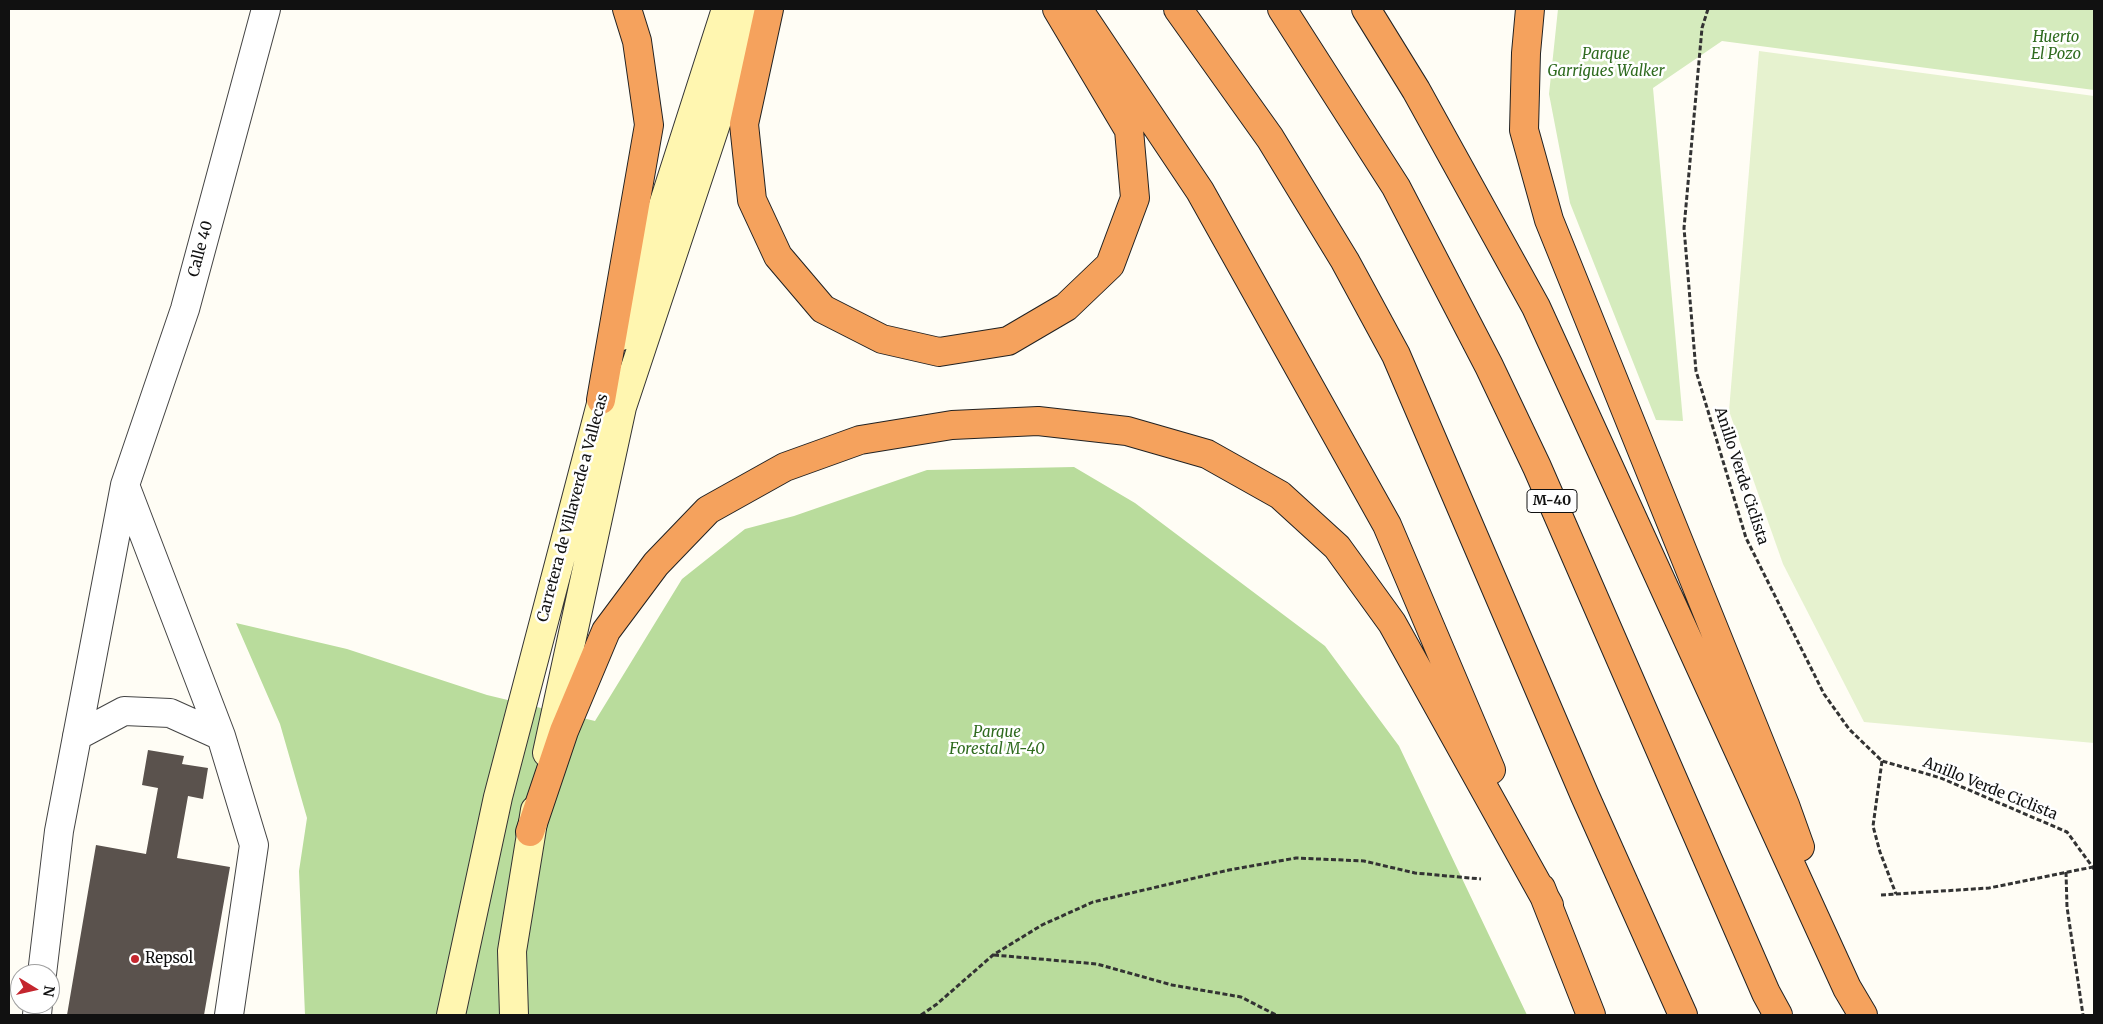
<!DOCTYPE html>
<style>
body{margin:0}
#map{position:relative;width:2103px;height:1024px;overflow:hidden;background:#fffdf5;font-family:Merriweather,serif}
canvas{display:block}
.frame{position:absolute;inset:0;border:10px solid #111;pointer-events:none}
.north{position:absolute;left:10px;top:964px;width:50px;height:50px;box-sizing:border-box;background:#fff;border:1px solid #a0a0a0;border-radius:50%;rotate:99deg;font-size:14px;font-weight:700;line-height:20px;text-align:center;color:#111}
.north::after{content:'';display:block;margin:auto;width:18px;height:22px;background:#c4262e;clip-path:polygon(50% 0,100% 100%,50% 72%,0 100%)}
</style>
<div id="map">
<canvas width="2103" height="1024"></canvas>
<div class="frame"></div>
<div class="north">N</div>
</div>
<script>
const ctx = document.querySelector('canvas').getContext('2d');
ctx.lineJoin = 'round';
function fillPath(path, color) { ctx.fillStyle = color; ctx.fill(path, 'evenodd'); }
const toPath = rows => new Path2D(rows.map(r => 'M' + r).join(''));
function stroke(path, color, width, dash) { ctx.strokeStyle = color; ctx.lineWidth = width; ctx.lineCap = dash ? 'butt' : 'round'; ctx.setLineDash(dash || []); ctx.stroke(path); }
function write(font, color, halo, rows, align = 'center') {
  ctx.font = font + ' Merriweather,serif'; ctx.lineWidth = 5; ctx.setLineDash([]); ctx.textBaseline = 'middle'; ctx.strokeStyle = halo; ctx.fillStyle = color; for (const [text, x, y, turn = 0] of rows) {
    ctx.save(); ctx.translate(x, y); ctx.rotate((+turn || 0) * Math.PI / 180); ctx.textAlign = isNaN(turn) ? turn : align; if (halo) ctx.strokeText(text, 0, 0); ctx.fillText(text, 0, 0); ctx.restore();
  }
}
const green = toPath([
 [1558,9,2094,9,2094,90,1722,41,1653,88,1683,421,1656,420,1570,203,1549,94]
]);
const forest = toPath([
 [1074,467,1135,503,1325,646,1399,746,1527,1015,305,1015,299,871,307,818,280,724,236,623,347,649,487,695,595,721,682,579,745,529,794,516,927,470]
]);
const pitch = toPath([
 [1759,51,2094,96,2094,743,1864,722,1783,564,1729,411]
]);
const building = toPath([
 [148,750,184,756,182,764,208,768,203,799,188,796,177,858,230,867,204,1015,67,1015,96,845,146,854,158,788,142,785]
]);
const path = toPath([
 [1708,9,1702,28,1684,228,1696,371,1746,538,1824,694,1849,729,1882,761,1941,778,2067,832,2094,869],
 [1882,761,1873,826,1880,852,1896,894],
 [2066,872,2067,907,2083,1015],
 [1881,895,1989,888,2093,867],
 [994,955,1097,964,1172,985,1241,997,1276,1015],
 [921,1015,937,1004,993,955,1042,925,1093,902,1229,870,1296,858,1364,861,1415,873,1481,879]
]);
const minor = toPath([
 [125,485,221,736,254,845,229,1015],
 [77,736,124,711,170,713,221,736],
 [42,974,59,831,125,485,185,309,266,9],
 [37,1015,38,1004]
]);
const secondary = toPath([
 [621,336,726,9],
 [547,753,622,407,754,9],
 [451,1015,498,797,608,377],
 [514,1015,512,951,535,810]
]);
const motorway = toPath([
 [769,9,744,124,752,200,778,256,823,309,882,339,939,352,1008,341,1066,307,1110,265,1135,198,1129,130,1057,9],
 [1078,9,1200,191,1387,525,1491,770],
 [1178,9,1270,138,1345,261,1396,355,1585,796,1683,1015],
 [1282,9,1396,187,1489,366,1537,467,1766,993,1778,1015],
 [1366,9,1416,90,1536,307,1847,988,1863,1015],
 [1530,9,1526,53,1524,130,1549,220,1785,805,1800,847],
 [601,400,649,125,637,41,627,9],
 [530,832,564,731,606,631,656,564,708,510,785,467,860,440,952,425,1038,421,1127,431,1207,454,1280,495,1337,547,1392,623,1549,905],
 [1541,888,1591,1015]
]);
const markers = [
 [135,959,5,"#c4262e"]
];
const shields = [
 [1552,501,50]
];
const shieldNames = [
 ["M-40",1552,501]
];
const parkNames = [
 ["Huerto",2056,38],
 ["El Pozo",2056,55],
 ["Parque",1606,55],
 ["Garrigues Walker",1606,72],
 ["Parque",997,733],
 ["Forestal M-40",997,750]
];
const streetNames = [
 ["Calle 40",201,249,-75],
 ["Anillo Verde Ciclista",1741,476,72],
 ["Carretera de Villaverde a Vallecas",573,508,-75],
 ["Anillo Verde Ciclista",1990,789,22]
];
const poiNames = [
 ["Repsol",145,959]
];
fillPath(green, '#d5ebbd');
fillPath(forest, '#b9dc9c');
fillPath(pitch, '#e6f2cf');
fillPath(building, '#5a524d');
stroke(minor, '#444', 30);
stroke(secondary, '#333', 30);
stroke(motorway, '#222', 30);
stroke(path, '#333', 3, [5, 2.5]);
stroke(minor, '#fff', 28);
stroke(secondary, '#fff6b0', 28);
stroke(motorway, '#f5a25d', 28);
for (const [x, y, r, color] of markers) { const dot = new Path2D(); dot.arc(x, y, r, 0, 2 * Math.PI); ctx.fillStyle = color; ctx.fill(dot); stroke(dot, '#fff', 2); }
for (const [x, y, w] of shields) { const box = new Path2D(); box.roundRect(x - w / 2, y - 11.5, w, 23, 4); ctx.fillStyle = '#fff'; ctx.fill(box); stroke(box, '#111', 1); }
write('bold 14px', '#111', null, shieldNames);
write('italic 15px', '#2f6b1f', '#fff', parkNames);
write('15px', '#111', '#fff', streetNames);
write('15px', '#111', '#fff', poiNames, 'left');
</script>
